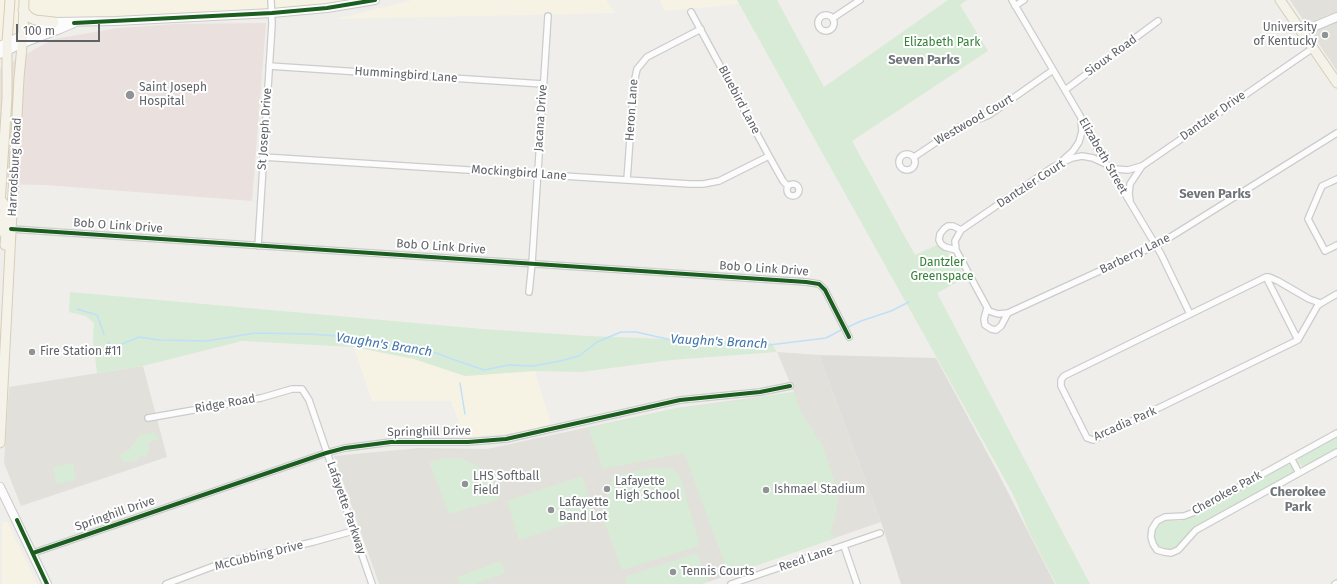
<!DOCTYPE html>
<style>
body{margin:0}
#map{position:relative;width:1337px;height:584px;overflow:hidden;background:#efeeea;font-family:"Fira Sans",sans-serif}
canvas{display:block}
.scale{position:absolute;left:16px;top:24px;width:84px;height:18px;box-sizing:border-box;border:2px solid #5f6368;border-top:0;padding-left:5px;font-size:12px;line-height:14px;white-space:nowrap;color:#5f6368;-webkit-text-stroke:3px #fff;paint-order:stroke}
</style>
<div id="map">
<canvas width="1337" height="584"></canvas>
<div class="scale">100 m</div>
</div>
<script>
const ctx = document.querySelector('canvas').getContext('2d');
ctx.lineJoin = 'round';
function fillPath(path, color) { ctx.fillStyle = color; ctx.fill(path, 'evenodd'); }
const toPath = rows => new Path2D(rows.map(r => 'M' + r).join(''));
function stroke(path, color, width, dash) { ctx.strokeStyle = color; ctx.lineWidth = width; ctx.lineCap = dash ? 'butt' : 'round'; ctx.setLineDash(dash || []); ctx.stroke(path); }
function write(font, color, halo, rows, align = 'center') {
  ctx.font = font + ' "Fira Sans",sans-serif'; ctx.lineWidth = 4; ctx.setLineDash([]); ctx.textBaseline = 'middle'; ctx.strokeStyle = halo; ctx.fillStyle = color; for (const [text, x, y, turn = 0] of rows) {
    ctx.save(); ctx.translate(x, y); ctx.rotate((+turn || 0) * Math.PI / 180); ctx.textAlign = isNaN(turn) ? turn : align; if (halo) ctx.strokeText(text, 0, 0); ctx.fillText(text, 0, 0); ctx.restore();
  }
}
const commercial = toPath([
 [0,0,372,0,272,13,113,17,32,28,0,45],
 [413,0,606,0,615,13,336,19],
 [660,0,737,0,739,4,665,11],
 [354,347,414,359,465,376,535,371,551,424,517,433,464,437,451,401,372,401],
 [7,521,37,584,2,584,2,523]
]);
const industrial = toPath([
 [819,355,936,358,997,471,1055,584,901,584,881,522]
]);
const education = toPath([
 [1290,0,1337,0,1337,71],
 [777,352,819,355,881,522,702,584,379,584,334,456,419,448,487,449,677,408,794,392],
 [143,366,167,457,21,506,4,463,9,387]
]);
const medical = toPath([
 [266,23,252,201,45,185,0,184,0,69,35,49,54,39,118,28,176,24]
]);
const green = toPath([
 [737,0,777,0,824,87,948,0,967,0,960,5,988,51,852,141,915,255,937,245,953,256,956,261,965,278,937,293,1090,584,1056,584,1029,532,1014,496],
 [70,292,482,329,589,336,771,343,777,352,671,360,581,372,535,371,465,376,414,359,354,347,242,341,143,366,97,373,93,341,94,323,86,316,69,312],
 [794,392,801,412,813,430,817,440,820,438,835,482,832,483,838,498,835,519,830,532,836,538,729,575,684,453,603,469,588,428,677,408,737,401],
 [155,432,158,440,149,442,148,453,146,456,139,457,138,460,135,461,122,462,120,455,122,453,128,451,140,435],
 [1337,435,1337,449,1306,466,1302,466,1299,464,1297,460,1301,455],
 [447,458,463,459,479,467,490,478,497,490,500,499,449,514,429,462],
 [73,463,76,480,56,484,53,467],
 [1288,464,1291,465,1293,468,1293,474,1193,529,1186,537,1180,546,1172,549,1164,549,1157,545,1154,540,1155,531,1158,525,1164,521,1180,521,1189,518],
 [652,468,673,468,680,476,699,542,698,546,622,570,601,513,613,476],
 [582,476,594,515,519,540,507,501],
 [697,553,701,566,704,566,709,581,699,584,627,584,625,577],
 [501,561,505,573,474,584,460,584,457,577]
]);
const stream = toPath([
 [77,309,97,315,104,334],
 [846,328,861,321,891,311,909,302],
 [108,342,112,348,139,337,159,340,207,341,255,333,310,334,352,337,428,350,452,359,484,370,509,365,533,366,560,361,579,356,597,342,621,332,636,332,676,341,761,346,826,338,843,329],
 [460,383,465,414]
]);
const street = toPath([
 [1012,0,1079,114,1106,164,1109,167,1161,254,1190,314],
 [1015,6,1024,0],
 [691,12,769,156,783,181,788,186],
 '818 23a8 8 0 1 1 16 0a8 8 0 1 1-16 0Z',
 [833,18,860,0],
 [269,66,543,84],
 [1065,90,1158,21],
 '899 162a8 8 0 1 1 16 0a8 8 0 1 1-16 0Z',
 [263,157,690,184,703,184,719,181,769,156],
 [914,157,959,127,989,115,1053,70],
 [1064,159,1073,151,1079,142,1082,131,1081,121],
 [1106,164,1093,158,1082,156,1072,158,1053,167,961,230,955,241,956,250,989,311,998,314,1008,313,1141,252,1156,246,1337,133],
 [1109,167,1115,169,1128,170,1142,166,1313,48],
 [1337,179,1322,186,1308,219,1325,251,1337,245],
 [627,180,634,83,637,69,647,57,701,29],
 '787 190a6 6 0 1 1 12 0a6 6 0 1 1-12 0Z',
 [1130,200,1129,194,1130,184,1142,166],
 [11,229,806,282,819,284,825,290,849,337],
 [258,246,272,24,271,0],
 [956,250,945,247,941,244,939,240,940,234,944,229,948,226,953,226,961,230],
 [1266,277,1298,340],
 [529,292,532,263,548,16],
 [1320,303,1309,299,1278,281,1269,277,1266,277,1064,376,1061,380,1061,386,1087,438,1093,440,1298,340,1318,305,1337,294],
 [987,308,984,319,985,325,991,329,996,330,1001,326,1008,313],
 [148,418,239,402,261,398,292,389,302,389,309,400,372,584],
 [1337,433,1192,513,1184,516,1165,517,1157,521,1152,529,1151,537,1153,544,1157,550,1164,552,1171,553,1178,550,1196,530,1337,452],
 [1291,458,1299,473],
 [844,546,857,584],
 [33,553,326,453,345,448,391,442,468,442,506,439,680,400,760,392,790,386],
 [166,584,222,563,313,542,353,531],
 [731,584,880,533],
 [1335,584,1337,583]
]);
const secondary = toPath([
 [1301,32,1337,17],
 [0,46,28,33,54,22,116,21,272,13,327,8,375,0],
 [0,54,23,43,60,29,74,23],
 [0,487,47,584]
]);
const primary = toPath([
 [1280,0,1337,83],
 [23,10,29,17,35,20,54,22],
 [1,200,5,205,4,223,11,229],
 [0,205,7,98,7,42,10,0],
 [0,229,6,235,5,245],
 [0,443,19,78,23,35,24,0]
]);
const rail = toPath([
 [758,0,1071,584]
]);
const cycleway = toPath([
 [74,23,272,13,327,8,375,0],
 [11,229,806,282,819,284,825,290,849,337],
 [17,520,47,584],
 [33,553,326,453,345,448,391,442,468,442,506,439,680,400,760,392,790,386]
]);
const markers = [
 [1325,35,4,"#919496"],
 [130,95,5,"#919496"],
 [32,352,4,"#919496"],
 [465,484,4,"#919496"],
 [607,489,4,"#919496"],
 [766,490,4,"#919496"],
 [551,510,4,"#919496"],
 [673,572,4,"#919496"]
];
const poiNames = [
 ["University",1317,28,"right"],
 ["of Kentucky",1317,42,"right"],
 ["Saint Joseph",139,88],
 ["Hospital",139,102],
 ["Fire Station #11",40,352],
 ["LHS Softball",473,477],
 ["Field",473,491],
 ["Lafayette",615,482],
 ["High School",615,496],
 ["Ishmael Stadium",774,490],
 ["Lafayette",559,503],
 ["Band Lot",559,517],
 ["Tennis Courts",681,572]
];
const parkNames = [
 ["Elizabeth Park",942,43],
 ["Dantzler",942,263],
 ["Greenspace",942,277]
];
const streetNames = [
 ["Sioux Road",1111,56,-36],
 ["Hummingbird Lane",406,75,4],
 ["Bluebird Lane",739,100,62],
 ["Heron Lane",632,110,-86],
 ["Dantzler Drive",1213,116,-35],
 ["Jacana Drive",541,118,-86],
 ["Westwood Court",974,120,-30],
 ["St Joseph Drive",265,129,-86],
 ["Elizabeth Street",1103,156,60],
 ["Harrodsburg Road",15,167,-87],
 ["Mockingbird Lane",519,173,4],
 ["Dantzler Court",1031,184,-33],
 ["Bob O Link Drive",118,226,4],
 ["Bob O Link Drive",441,247,4],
 ["Barberry Lane",1135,254,-26],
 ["Bob O Link Drive",764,269,4],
 ["Ridge Road",225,404,-10],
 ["Arcadia Park",1125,424,-24],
 ["Springhill Drive",429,432,-1],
 ["Cherokee Park",1227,493,-29],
 ["Lafayette Parkway",346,508,71],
 ["Springhill Drive",115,514,-19],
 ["McCubbing Drive",259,556,-14],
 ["Reed Lane",806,559,-19]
];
const neighbourhoodNames = [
 ["Seven Parks",924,60],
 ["Seven Parks",1215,194],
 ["Cherokee",1298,492],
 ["Park",1298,507]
];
const waterNames = [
 ["Vaughn's Branch",719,342,3],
 ["Vaughn's Branch",384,345,9]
];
fillPath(commercial, '#f7f3e4');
fillPath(industrial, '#dfddda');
fillPath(education, '#e2e0da');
fillPath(medical, '#eae0de');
fillPath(green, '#d8ebd6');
stroke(stream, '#bfe0f9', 1.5);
stroke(street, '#cbcccc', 8);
stroke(secondary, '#cacacb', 10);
stroke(primary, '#d7ceb8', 11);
stroke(street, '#fdfcfc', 5.5);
stroke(secondary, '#fdfcfc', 8);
stroke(primary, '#f4f2e9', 9);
stroke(rail, '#e4e4e4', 1.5, [1, 5]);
stroke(cycleway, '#1b5e20', 4);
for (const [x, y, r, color] of markers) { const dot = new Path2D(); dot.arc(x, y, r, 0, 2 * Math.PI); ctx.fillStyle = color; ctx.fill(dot); stroke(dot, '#fff', 1.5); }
write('12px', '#5f6368', '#fff', poiNames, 'left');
write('12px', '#348238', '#fff', parkNames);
write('12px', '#5f6368', '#fff', streetNames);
write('bold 13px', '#70757a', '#fff', neighbourhoodNames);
write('italic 13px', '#4174aa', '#fff', waterNames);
</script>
